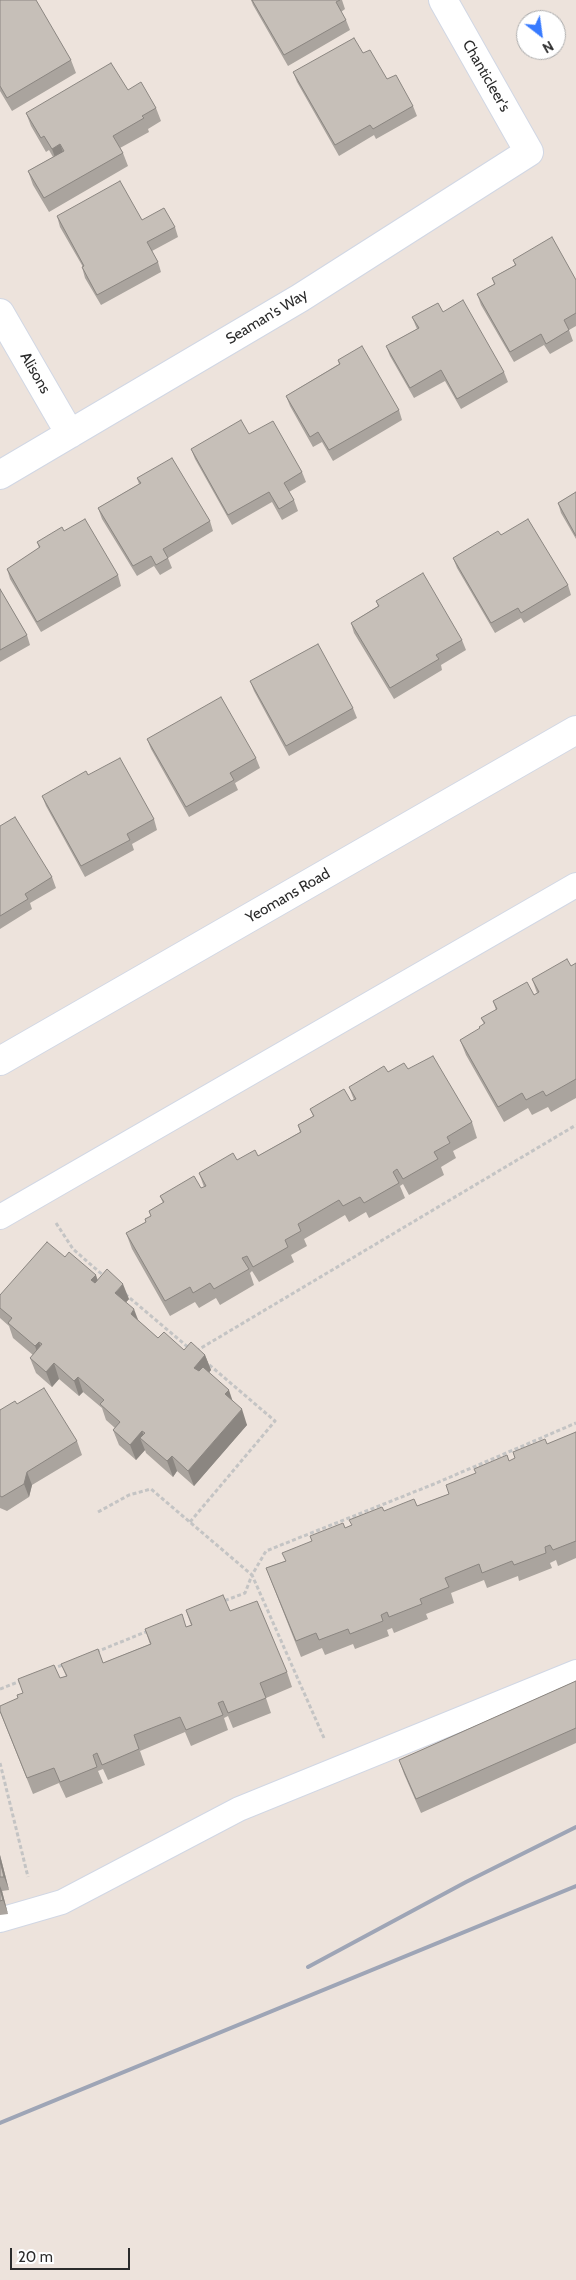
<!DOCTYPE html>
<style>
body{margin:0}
#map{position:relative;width:576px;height:2280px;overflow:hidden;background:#ede3dc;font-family:Cabin,sans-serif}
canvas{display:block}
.north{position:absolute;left:516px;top:10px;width:50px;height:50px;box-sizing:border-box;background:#fff;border:1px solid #aaa;border-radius:50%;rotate:150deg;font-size:14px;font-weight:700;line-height:20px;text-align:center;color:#2b2b2b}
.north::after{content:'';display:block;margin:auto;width:18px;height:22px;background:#377aff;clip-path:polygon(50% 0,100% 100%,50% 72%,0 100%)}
.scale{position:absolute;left:10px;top:2248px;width:120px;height:22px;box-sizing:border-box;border:2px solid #2b2b2b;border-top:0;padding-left:6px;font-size:15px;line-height:18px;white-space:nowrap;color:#2b2b2b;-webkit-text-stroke:4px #fff;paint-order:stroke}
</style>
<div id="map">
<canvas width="576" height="2280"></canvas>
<div class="north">N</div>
<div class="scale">20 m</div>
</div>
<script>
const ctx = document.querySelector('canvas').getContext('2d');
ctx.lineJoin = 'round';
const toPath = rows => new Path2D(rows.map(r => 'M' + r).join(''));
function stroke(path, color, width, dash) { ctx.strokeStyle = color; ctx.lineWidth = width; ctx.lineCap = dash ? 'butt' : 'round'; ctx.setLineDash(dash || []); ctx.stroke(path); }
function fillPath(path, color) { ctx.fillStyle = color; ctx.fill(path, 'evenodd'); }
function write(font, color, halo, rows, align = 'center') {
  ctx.font = font + ' Cabin,sans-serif'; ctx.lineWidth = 4; ctx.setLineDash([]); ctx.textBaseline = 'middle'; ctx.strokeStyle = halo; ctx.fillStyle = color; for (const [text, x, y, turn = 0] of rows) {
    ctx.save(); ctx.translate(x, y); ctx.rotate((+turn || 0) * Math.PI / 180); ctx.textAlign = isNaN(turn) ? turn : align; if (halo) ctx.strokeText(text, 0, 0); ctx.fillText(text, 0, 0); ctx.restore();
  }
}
const path = toPath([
 [56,1223,73,1249,105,1277],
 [125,1294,189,1348],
 [196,1351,576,1125],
 [98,1512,129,1495,151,1489,252,1575,245,1593,221,1602],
 [190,1522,275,1421,206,1362],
 [96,1652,148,1631],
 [52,1669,65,1664],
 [0,1689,23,1680],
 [324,1738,252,1575,266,1551,434,1484,576,1423],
 [0,1763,28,1877]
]);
const lane = toPath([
 [0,1217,576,885],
 [0,1920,62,1902,239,1809,576,1672]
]);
const street = toPath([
 [0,313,70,434],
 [0,475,300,298,529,152,443,0],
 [0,1061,576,730]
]);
const rail = toPath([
 [308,1967,466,1882,576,1827],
 [0,2123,576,1886]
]);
const wall = toPath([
 [0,0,71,60,76,73,12,111,0,91],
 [251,0,342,0,345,9,341,12,346,20,350,30,288,66,253,5],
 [363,53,387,79,413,106,417,116,376,139,374,135,339,156,297,82,293,72],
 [128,90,156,108,161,121,148,129,149,132,120,148,123,153,128,166,49,212,33,185,28,171,53,157,49,150,46,152,31,126,26,113],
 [57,216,142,220,175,227,178,237,152,251,158,262,161,272,101,305,85,278,82,267,83,267,60,227],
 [513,260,576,280,576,326,569,330,573,341,550,354,544,345,514,362,481,305,477,294,494,284,492,278,515,265],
 [443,312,504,372,508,382,461,409,445,381,414,398,390,356,386,346,417,329,412,317],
 [338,360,399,410,402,420,333,461,322,442,313,447,290,406,286,396,339,364],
 [249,434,302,472,306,482,289,492,294,500,298,511,282,520,272,502,232,525,195,459,191,449],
 [137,478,210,521,213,531,168,558,172,568,160,575,154,566,137,576,102,519,98,508,139,484],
 [576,492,576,539,561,513,558,503],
 [64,531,118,575,121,586,41,632,10,579,7,569,39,548,37,542],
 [501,535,568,585,571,595,524,623,521,618,495,633,457,568,453,558],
 [0,589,27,635,30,645,0,662],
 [376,601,462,640,466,650,441,665,442,670,394,699,354,633,351,623,378,606],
 [250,681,353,708,357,718,289,756,254,691],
 [147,739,256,758,260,768,235,783,238,790,189,817,151,749],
 [42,796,154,819,157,830,132,844,134,850,85,877,46,806],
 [0,826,52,877,56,888,30,903,32,909,0,929],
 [576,963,576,1098,551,1112,548,1107,532,1115,528,1108,504,1122,466,1055,460,1040,480,1029,484,1024,481,1018,496,1010,493,1001,534,995,537,993,532,979,571,966],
 [408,1069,472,1122,477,1138,453,1151,456,1158,441,1167,444,1175,409,1195,403,1184,400,1186,405,1198,369,1218,366,1212,349,1222,345,1215,304,1239,307,1246,291,1255,294,1262,259,1282,252,1271,250,1273,254,1285,220,1305,216,1298,199,1308,195,1302,170,1316,132,1249,126,1233,146,1222,145,1219,151,1216,149,1211,163,1203,160,1196,201,1188,204,1187,199,1173,237,1160,258,1156,300,1132,298,1125,313,1116,310,1109,351,1101,354,1100,349,1087,388,1072],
 [65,1257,98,1280,129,1299,126,1302,139,1321,158,1338,184,1350,205,1355,211,1370,209,1373,233,1401,247,1425,194,1486,177,1471,173,1477,146,1453,145,1450,136,1460,119,1445,113,1430,115,1428,106,1420,102,1408,83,1392,79,1396,59,1379,52,1387,36,1373,30,1358,33,1355,13,1338,9,1326,0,1318,0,1295],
 [17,1404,77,1441,82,1455,32,1485,29,1497,7,1511,0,1508,0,1410],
 [576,1432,576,1558,558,1566,556,1560,550,1563,552,1568,519,1581,518,1576,487,1588,484,1580,451,1593,454,1603,426,1614,428,1619,394,1633,392,1628,387,1630,389,1636,355,1649,353,1644,325,1655,322,1648,301,1657,266,1568,285,1561,345,1528,384,1511,417,1506,449,1494,509,1461],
 [186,1610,230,1611,287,1672,292,1687,266,1698,271,1713,233,1728,228,1716,224,1718,228,1730,191,1746,185,1732,140,1751,145,1765,108,1780,103,1769,98,1771,103,1783,66,1798,59,1783,33,1794,0,1712,60,1678,66,1676,61,1664,103,1663,150,1644,145,1629,186,1627,191,1625],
 [576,1681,576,1743,421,1813,404,1774,399,1760],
 [0,1855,9,1890,2,1891,8,1914,0,1915]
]);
const shadedWall = toPath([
 [60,144,65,157,57,163,52,149],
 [96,1275,101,1290,91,1280],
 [123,1284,129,1299,121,1308,115,1293],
 [134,1309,140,1325,131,1314],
 [39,1342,44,1357,40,1361,35,1346],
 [205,1355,211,1370,200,1383,194,1368],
 [54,1363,59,1379,52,1387,46,1372],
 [78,1377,83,1392,79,1396,74,1381],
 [229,1390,234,1405,225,1394],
 [242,1409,247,1425,194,1486,188,1471],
 [142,1431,147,1443,140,1438,145,1450,136,1460,130,1445],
 [172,1456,177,1471,173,1477,167,1461],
 [27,1472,32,1485,29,1497,24,1484],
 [0,1855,9,1890,4,1877,0,1861],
 [0,1886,2,1891,8,1914,3,1900,0,1889]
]);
const building = toPath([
 [0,0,36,0,71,60,7,98,0,86,0,0],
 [252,0,340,0,336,2,346,20,284,55,252,0],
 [354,38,363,53,370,50,387,79,396,75,413,106,373,129,370,125,335,145,293,72,354,38],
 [111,63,128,90,141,82,156,108,142,116,144,118,113,136,123,153,44,198,28,171,64,151,60,144,52,149,44,136,41,138,26,113,111,63],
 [120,181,142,220,164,208,175,227,147,242,158,262,97,295,82,267,84,266,57,216,120,181],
 [552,237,576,280,576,313,564,320,569,330,546,344,541,334,510,352,477,294,495,284,492,278,516,265,513,260,552,237],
 [463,300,504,372,457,399,441,370,410,388,386,346,419,328,412,317,438,303,443,312,463,300],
 [362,346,399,410,329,450,318,432,310,437,286,396,340,364,338,360,362,346],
 [241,420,249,434,273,421,302,472,284,483,294,500,279,509,269,492,228,515,191,449,241,420],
 [172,458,210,521,163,549,168,558,156,565,151,556,133,566,98,508,141,483,137,478,172,458],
 [576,492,576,536,558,503,576,492],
 [85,519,118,575,37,622,7,569,40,547,37,542,62,527,64,531,85,519],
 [528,519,568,585,521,613,518,608,491,623,453,558,498,531,501,535,528,519],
 [423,573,462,640,436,655,439,659,390,688,351,623,379,606,376,601,423,573],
 [0,589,27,635,0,650,0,589],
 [318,644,353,708,286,746,250,681,318,644],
 [221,697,256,758,230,773,234,780,186,807,147,739,221,697],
 [120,758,154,819,127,834,130,840,81,866,42,796,86,771,88,775,120,758],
 [15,817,52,877,25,894,28,899,0,916,0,826,15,817],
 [567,959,571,966,576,963,576,1079,546,1096,543,1091,526,1100,522,1093,498,1107,460,1040,480,1028,479,1027,485,1023,481,1018,497,1009,493,1001,527,982,534,995,539,992,532,979,567,959],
 [433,1056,472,1122,447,1137,450,1143,434,1152,438,1159,403,1179,397,1169,393,1172,399,1183,364,1203,360,1197,343,1206,339,1200,298,1224,301,1231,285,1240,288,1247,253,1267,247,1256,242,1258,249,1269,214,1289,210,1283,193,1293,190,1287,165,1301,126,1233,146,1222,145,1219,151,1216,149,1211,164,1202,160,1196,194,1176,201,1188,206,1186,199,1173,233,1153,237,1160,255,1150,258,1156,301,1132,298,1125,314,1116,310,1109,344,1089,351,1101,356,1099,349,1087,384,1066,388,1072,404,1063,408,1069,433,1056],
 [47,1242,65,1257,69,1252,96,1275,91,1280,95,1283,107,1269,123,1284,115,1293,134,1309,131,1314,158,1338,164,1332,184,1350,191,1342,205,1355,194,1368,199,1371,203,1367,229,1390,225,1394,242,1409,188,1471,172,1456,167,1461,140,1438,145,1433,142,1431,130,1445,113,1430,120,1422,100,1404,104,1400,78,1377,74,1381,54,1363,46,1372,30,1358,42,1344,39,1342,35,1346,8,1323,12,1318,0,1308,0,1295,47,1242],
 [44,1388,77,1441,27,1472,24,1484,2,1497,0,1496,0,1410,15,1401,17,1404,44,1388],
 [576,1432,576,1541,553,1550,550,1545,545,1547,546,1553,514,1565,512,1561,482,1573,479,1564,445,1578,449,1587,420,1599,422,1604,389,1617,387,1612,381,1615,383,1621,350,1634,348,1629,319,1640,316,1633,296,1641,266,1568,286,1561,282,1553,312,1541,310,1536,343,1523,345,1528,352,1525,349,1520,382,1507,384,1511,414,1499,417,1506,449,1494,446,1485,476,1473,474,1469,507,1455,509,1461,515,1458,513,1452,545,1439,547,1444,576,1432],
 [223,1595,230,1611,257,1601,287,1672,260,1683,266,1698,228,1713,223,1701,218,1703,223,1715,186,1730,180,1717,134,1735,139,1749,102,1765,97,1753,93,1755,97,1767,60,1782,54,1768,27,1778,0,1711,0,1706,18,1698,17,1695,23,1693,18,1679,54,1665,60,1678,67,1676,61,1664,98,1649,103,1663,151,1644,145,1629,182,1614,186,1627,192,1625,186,1610,223,1595],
 [576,1681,576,1728,416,1799,399,1760,576,1681],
 [0,1861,4,1877,0,1877,0,1861],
 [0,1889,3,1900,0,1901,0,1889]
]);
const streetNames = [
 ["Chanticleer's",486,76,60],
 ["Seaman's Way",267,317,-31],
 ["Alisons",35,373,60],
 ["Yeomans Road",288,896,-30]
];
stroke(lane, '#d1d7e4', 26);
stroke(street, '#d1d7e4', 30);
stroke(path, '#c4c4c4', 3, [4, 2.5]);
stroke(lane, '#fff', 24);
stroke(street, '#fff', 28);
stroke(rail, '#9ea5b6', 4);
fillPath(wall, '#aaa49e');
fillPath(shadedWall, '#8b8681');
fillPath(building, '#c6bfb8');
stroke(building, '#8b8681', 1);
write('15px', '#2b2b2b', '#fff', streetNames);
</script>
